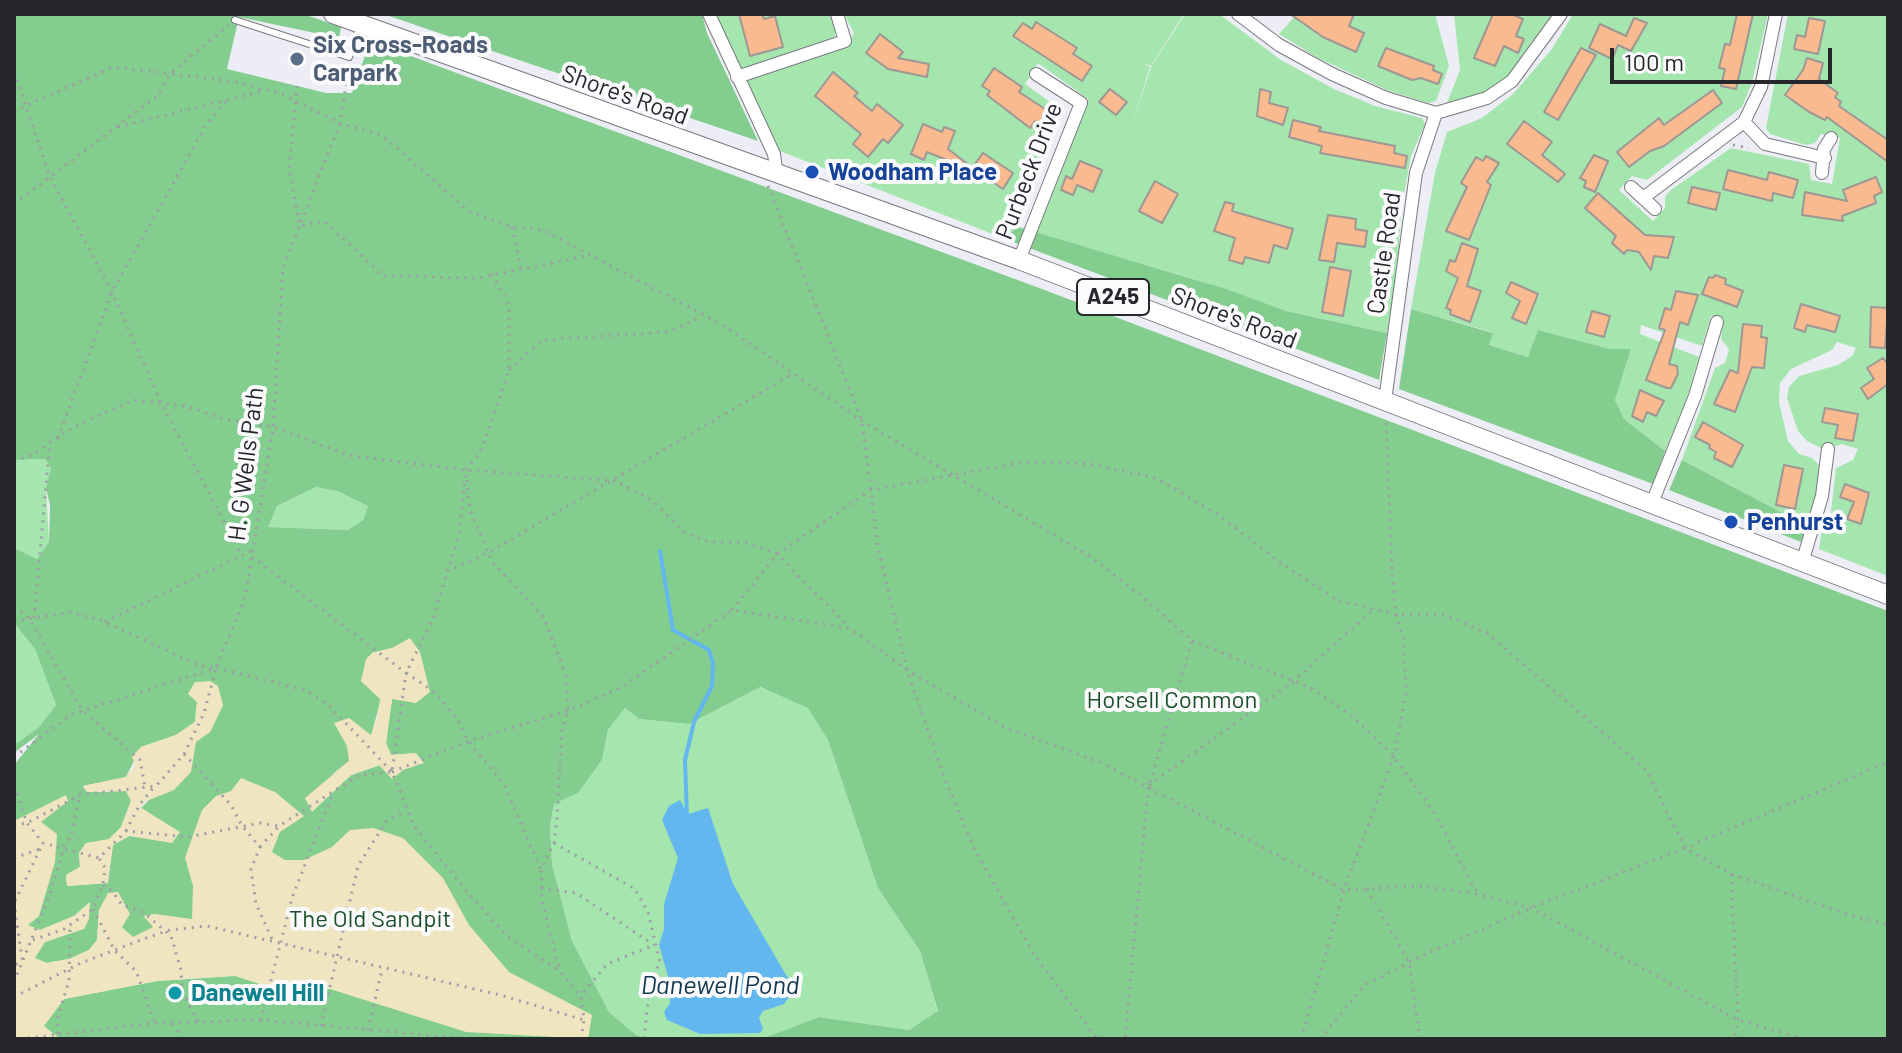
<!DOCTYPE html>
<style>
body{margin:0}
#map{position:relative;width:1902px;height:1053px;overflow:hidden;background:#edeef5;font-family:Barlow,sans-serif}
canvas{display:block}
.frame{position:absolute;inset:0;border:16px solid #26272a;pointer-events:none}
.scale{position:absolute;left:1610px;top:48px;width:222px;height:36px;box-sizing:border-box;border:4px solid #26272a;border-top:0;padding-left:10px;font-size:24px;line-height:28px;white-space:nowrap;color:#26272a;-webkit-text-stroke:6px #fbfbfe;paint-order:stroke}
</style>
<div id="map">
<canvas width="1902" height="1053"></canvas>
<div class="frame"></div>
<div class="scale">100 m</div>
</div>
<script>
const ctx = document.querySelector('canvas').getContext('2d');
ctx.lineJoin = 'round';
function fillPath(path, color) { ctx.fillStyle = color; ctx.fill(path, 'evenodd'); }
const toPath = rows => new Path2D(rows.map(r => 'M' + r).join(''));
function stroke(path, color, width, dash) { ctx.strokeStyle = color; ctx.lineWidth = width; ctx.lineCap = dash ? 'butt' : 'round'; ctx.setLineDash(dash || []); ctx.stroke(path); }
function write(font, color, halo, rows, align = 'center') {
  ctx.font = font + ' Barlow,sans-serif'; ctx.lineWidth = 8; ctx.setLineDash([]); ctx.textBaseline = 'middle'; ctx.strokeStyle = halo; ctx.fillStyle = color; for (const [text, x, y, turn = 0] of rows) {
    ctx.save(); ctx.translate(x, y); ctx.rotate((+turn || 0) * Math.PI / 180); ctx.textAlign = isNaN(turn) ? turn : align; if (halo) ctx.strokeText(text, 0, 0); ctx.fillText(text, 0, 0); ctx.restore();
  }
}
const green = toPath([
 [716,14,830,14,836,32,833,40,740,70],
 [844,14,1184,14,1151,66,1143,63,1150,67,1131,127,1151,67,1185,14,1219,14,1281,60,1334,89,1375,106,1422,118,1425,124,1411,156,1401,211,1397,274,1387,333,1286,311,1191,278,1036,233,1088,99,1038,63,1025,84,1060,109,1045,154,1008,240,777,150,745,80,845,48,854,33],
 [1297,14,1435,14,1449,66,1436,101,1428,103,1389,91,1318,58,1279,34],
 [1454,14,1556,14,1510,78,1485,94,1450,105,1447,103,1460,70],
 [1573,14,1768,14,1752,83,1742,107,1647,180,1632,176,1619,190,1653,221,1665,208,1665,197,1671,190,1731,148,1809,164,1811,180,1832,184,1840,138,1821,134,1815,143,1806,145,1770,134,1766,128,1788,14,1888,14,1888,576,1819,549,1823,522,1831,512,1836,468,1853,460,1858,449,1842,444,1825,450,1807,441,1798,431,1787,398,1789,387,1799,376,1838,365,1852,356,1856,348,1837,342,1832,350,1791,369,1780,383,1779,402,1788,441,1799,454,1812,458,1820,466,1818,494,1807,526,1682,460,1715,368,1725,363,1729,349,1721,339,1723,320,1711,316,1702,346,1641,325,1640,334,1699,357,1686,401,1665,451,1624,419,1615,400,1631,349,1610,349,1538,330,1529,357,1489,345,1492,332,1411,309,1435,173,1447,132,1482,118,1513,94,1552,49],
 [45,459,51,468,46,488,49,542,37,559,14,548,14,460],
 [316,487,337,491,368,506,363,520,348,530,267,527,277,506],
 [14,623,35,649,56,705,38,728,14,745],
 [759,687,809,708,828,740,878,888,920,951,938,1012,909,1030,819,1017,761,1039,652,1039,636,1035,609,1012,572,941,552,864,550,826,554,804,578,793,602,760,608,730,625,708,639,719,689,724]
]);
const forest = toPath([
 [14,14,303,14,341,27,339,38,239,17,227,69,326,93,352,93,370,41,1042,289,1888,611,1888,1039,761,1039,819,1017,909,1030,938,1011,920,951,878,888,828,740,808,708,760,687,689,724,639,719,625,708,608,730,602,760,578,793,554,804,550,826,552,864,572,941,609,1012,636,1035,652,1039,60,1039,43,1026,64,999,157,981,232,976,155,914,144,917,154,927,134,938,99,910,97,940,89,950,69,959,46,963,34,958,45,942,84,928,89,903,74,916,40,930,27,925,49,831,41,822,26,817,14,821,14,765,39,734,14,753,14,745,38,728,56,705,35,649,14,623,14,548,37,559,49,542,50,505,46,488,51,468,45,459,14,460],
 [316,487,337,491,368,506,363,520,348,530,268,527,277,506],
 [392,648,392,699,386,743,391,755,416,753,351,775,312,811,334,773,349,761,349,718,371,736,381,699,361,681,372,653],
 [189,694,223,705,210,732,196,741,190,758,141,808,179,832,129,836,113,845,107,883,67,886,66,875,80,867,79,853,86,843,109,840,121,827,131,801,127,791,87,792,83,786,126,777,141,747,176,735,195,722,197,702],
 [383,14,702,14,707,33,758,141],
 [1015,226,1223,288,1286,311,1387,333,1379,380,1008,240],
 [1411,309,1493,333,1489,345,1528,357,1538,330,1610,349,1631,349,1615,400,1624,419,1665,451,1653,484,1399,389],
 [1682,460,1807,526,1801,542,1669,490]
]);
const sand = toPath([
 [410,638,420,652,430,692,416,703,392,699,386,743,391,755,416,753,424,763,403,770,392,779,379,765,351,775,312,812,305,798,349,761,347,746,334,723,349,718,371,735,377,720,380,699,361,681,366,659,372,653,392,648],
 [210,681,218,686,223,705,210,732,196,742,191,772,174,790,144,802,141,808,180,832,172,843,129,836,113,845,108,883,67,886,66,875,80,867,79,853,86,843,109,839,121,827,131,801,126,791,87,792,83,786,126,777,135,766,132,756,141,747,176,735,195,722,197,702,188,694,195,682],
 [241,778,275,792,304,816,280,832,272,852,285,860,304,860,332,847,350,830,373,828,403,838,443,878,469,925,509,972,592,1015,588,1039,466,1032,330,989,296,996,235,976,157,981,64,999,44,1026,60,1039,14,1039,14,821,66,795,68,801,41,822,57,834,55,862,39,916,28,925,40,930,74,916,90,902,89,919,84,929,45,942,35,958,47,963,69,959,89,950,97,940,99,910,108,893,118,892,130,914,122,927,133,937,153,927,144,916,155,914,192,919,193,886,185,858,202,810,216,796,231,791]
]);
const water = toPath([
 [680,800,688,814,708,808,733,884,789,980,786,990,789,997,784,1004,763,1011,759,1018,763,1029,760,1033,700,1034,667,1020,664,1012,670,1003,670,983,659,945,664,929,664,904,678,858,662,820,669,806]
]);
const stream = toPath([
 [660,551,673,630,709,650,713,663,712,686,694,722,685,760,687,816]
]);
const building = toPath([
 [739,14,762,14,764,19,775,16,783,47,750,56,739,14],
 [1290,14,1354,14,1349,26,1364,33,1356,52,1323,37,1290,14],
 [1493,14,1511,14,1523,19,1516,36,1524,39,1518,53,1504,46,1495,66,1474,58,1493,14],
 [1737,14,1753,14,1736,89,1721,86,1725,69,1719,68,1725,44,1730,45,1737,14],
 [1634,18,1647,23,1631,51,1618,45,1612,59,1589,48,1600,24,1626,36,1634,18],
 [1809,18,1825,21,1818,54,1794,49,1797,35,1805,37,1809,18],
 [1036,22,1077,48,1073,54,1092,66,1082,81,1013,36,1023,23,1032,29,1036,22],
 [880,34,903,52,898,58,929,64,927,77,888,69,866,53,880,34],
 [1386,48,1434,66,1433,70,1442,74,1438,84,1421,78,1412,80,1378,66,1386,48],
 [1581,48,1596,55,1558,120,1544,112,1581,48],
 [1807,58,1823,63,1819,79,1838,93,1835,97,1841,102,1839,106,1888,140,1888,162,1827,117,1825,120,1809,112,1785,95,1803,70,1807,58],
 [994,68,1022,87,1019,92,1048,111,1039,124,1035,121,1030,128,987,95,990,91,982,86,994,68],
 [833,72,858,93,854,96,872,111,877,104,903,125,888,143,883,139,868,157,853,144,861,134,815,96,833,72],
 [1110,89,1127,102,1116,115,1099,102,1110,89],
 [1260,89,1271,92,1269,103,1288,108,1283,125,1257,116,1260,89],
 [1713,90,1722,103,1664,146,1650,151,1629,167,1617,152,1659,118,1664,125,1713,90],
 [1293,120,1321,127,1319,131,1395,146,1394,153,1407,156,1405,168,1320,153,1322,146,1289,137,1293,120],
 [1524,121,1552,142,1542,155,1565,174,1558,182,1507,144,1524,121],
 [923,124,942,132,944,127,955,131,948,149,969,165,962,175,946,169,949,161,927,152,924,160,911,154,923,124],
 [983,153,1013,173,1003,189,972,168,983,153],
 [1594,155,1608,161,1595,192,1584,187,1586,181,1580,178,1594,155],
 [1486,156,1499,163,1487,182,1491,185,1469,240,1446,231,1467,187,1461,183,1476,157,1483,161,1486,156],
 [1080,161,1102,170,1093,192,1077,185,1073,195,1061,190,1066,176,1072,179,1080,161],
 [1728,170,1767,180,1769,172,1798,180,1793,198,1773,193,1772,201,1723,189,1728,170],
 [1876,177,1882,192,1874,196,1876,203,1842,216,1843,221,1802,215,1805,192,1847,201,1843,190,1876,177],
 [1155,181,1178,194,1162,223,1139,211,1155,181],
 [1692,187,1720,193,1716,210,1688,203,1692,187],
 [1598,193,1645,235,1674,237,1668,258,1654,256,1651,270,1639,252,1627,250,1624,254,1612,243,1616,236,1585,208,1598,193],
 [1225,202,1234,204,1232,211,1293,229,1287,249,1274,245,1269,263,1245,257,1243,264,1229,260,1235,238,1214,231,1225,202],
 [1328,215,1356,219,1355,229,1367,231,1365,247,1337,243,1334,262,1319,260,1328,215],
 [1462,243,1478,249,1467,286,1481,291,1470,322,1450,314,1451,310,1446,308,1458,278,1446,271,1450,260,1455,262,1462,243],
 [1330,267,1351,271,1343,316,1322,312,1330,267],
 [1715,275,1726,279,1725,284,1743,291,1737,307,1702,294,1709,277,1713,278,1715,275],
 [1511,282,1538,294,1526,324,1512,318,1520,301,1506,293,1511,282],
 [1676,291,1698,295,1688,325,1680,322,1669,364,1677,366,1678,374,1671,388,1667,388,1646,380,1665,330,1659,328,1665,308,1671,310,1676,291],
 [1801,304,1840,316,1835,332,1807,325,1805,332,1794,328,1801,304],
 [1871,307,1888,308,1885,348,1870,347,1871,307],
 [1592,311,1610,316,1604,337,1586,332,1592,311],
 [1743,324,1762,326,1761,337,1767,338,1764,368,1752,367,1735,412,1714,404,1730,370,1738,373,1743,324],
 [1883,358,1888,365,1888,384,1868,399,1861,388,1874,379,1867,368,1883,358],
 [1640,390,1664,401,1656,416,1647,412,1643,422,1632,416,1640,390],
 [1825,408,1858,414,1853,441,1835,438,1838,425,1822,422,1825,408],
 [1703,422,1743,445,1732,467,1714,458,1716,452,1709,448,1710,445,1695,437,1703,422],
 [1784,465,1803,469,1795,509,1776,505,1784,465],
 [1845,484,1869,493,1861,524,1847,519,1854,502,1840,497,1845,484]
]);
const path = toPath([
 [14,72,50,177,112,292,161,403,242,555],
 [297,86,289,170,300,226,324,221,383,276,478,278,587,256],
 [14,111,113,67,231,81,284,95,340,123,383,136,467,210,512,227,543,230,723,325,862,421,1091,557,1139,594,1192,641,1148,789,1125,1039],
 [118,127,262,91],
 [1733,145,1749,148],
 [768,186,862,421,878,547,907,670,945,779,974,848,1033,953,1097,1039],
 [14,204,157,96,170,74,229,25],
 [512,227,521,267],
 [492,274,509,305,509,370,482,449,466,470,459,535,432,621,406,673,433,691,457,718,468,741,504,784,541,870],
 [509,370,542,340,667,332,702,317],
 [58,438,112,292,206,125,228,99],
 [14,461,30,456,75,426,134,400,186,406,223,419,273,427,347,455,466,470,616,481,653,501,683,531,704,541,746,543,777,554,849,627],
 [467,480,470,510,492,562,544,617,566,676,568,711,562,728,557,819,554,843,541,870,542,901,560,971],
 [252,557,406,673,392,772],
 [447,571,488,553,791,375],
 [14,607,29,618,82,710,140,760,145,787],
 [732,610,777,554,871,490,1025,462,1090,464,1156,478,1217,514,1281,563,1337,600,1396,615,1445,615,1487,633,1646,770,1685,848,1888,762],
 [34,618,50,443],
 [14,621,71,612,105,622,198,665,216,668,245,598,252,557,273,427,283,268,340,123,349,66],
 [105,622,253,550],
 [1192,641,1311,688,1352,716,1394,756,1435,814,1477,893],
 [184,754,231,805,242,826,260,847,251,869,256,904,273,941],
 [14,757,72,714,216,668,305,690,328,704,392,772],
 [392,772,468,741,568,711,622,687,732,610,849,628,907,670,1008,729,1102,763,1344,890,1420,886,1477,894,1531,908,1738,1020,1805,1039],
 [1149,785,1294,681,1373,610],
 [14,786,27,823,43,843,99,858,126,831,188,837,260,823,279,826,359,775,392,772,414,826,463,887,508,937,560,971,581,996],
 [14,825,27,823,80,795,156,786,184,754,204,713,216,668],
 [126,831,140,804,154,787],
 [554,843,635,889,648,912,660,962,650,982,644,1039],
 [260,847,279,826],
 [14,858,40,849],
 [1731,874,1738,1020,1734,1039],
 [103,885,112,891,122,905,144,913,171,936,181,970,182,991,198,1022],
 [541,888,576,893,654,945],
 [1367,889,1409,962,1420,1039],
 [15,901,43,843],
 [14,902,22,959,14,966],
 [93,909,115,951,136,971,155,1023],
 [33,940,64,929,93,909,103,885,105,868,99,858],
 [14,982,50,894,64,846,71,836,80,795],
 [14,997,81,963,146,938,170,930,207,926,500,995,584,1020],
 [261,1020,292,898,333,793],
 [172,1024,182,1039],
 [321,1026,358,866,387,820,407,811],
 [368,1030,382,969],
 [58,1034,57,1019,69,981,70,926],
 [20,1039,155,1023,261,1020,471,1039],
 [581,1039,584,1020,581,996,607,964,654,945],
 [1301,1039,1344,890,1394,756,1406,693,1404,641,1396,615,1392,573,1386,417],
 [1320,1039,1364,986,1415,959,1531,908,1685,848,1731,874,1852,916,1888,924]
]);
const lane = toPath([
 [235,20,349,57,360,27]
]);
const street = toPath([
 [709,14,774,154,777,175],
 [1238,14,1279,45,1332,74,1386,98,1436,113,1487,98,1512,81,1561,14],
 [1776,14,1761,87,1744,122,1765,144,1825,158],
 [737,77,845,41,837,14],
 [1822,173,1824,149,1831,138],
 [1631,187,1655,209],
 [1643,198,1744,122],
 [1019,260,1081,103,1036,74],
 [1385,401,1416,173,1436,113],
 [1652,503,1695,396,1717,322],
 [1802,563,1822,496,1828,449]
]);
const primary = toPath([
 [333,14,1019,260,1888,595]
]);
const markers = [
 [297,59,8,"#5c6f8a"],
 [812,172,8,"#1a4fb4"],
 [1731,522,8,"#1a4fb4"],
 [175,993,8,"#0f9aa8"]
];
const shields = [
 [1113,297,72]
];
const shieldNames = [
 ["A245",1113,297]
];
const serviceNames = [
 ["Six Cross-Roads",313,45],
 ["Carpark",313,73]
];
const streetNames = [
 ["Shore's Road",625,95,20],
 ["Purbeck Drive",1029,171,-69],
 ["Castle Road",1384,253,-82],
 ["Shore's Road",1234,318,21],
 ["H. G Wells Path",246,464,-83]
];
const transitNames = [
 ["Woodham Place",828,172],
 ["Penhurst",1747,522]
];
const parkNames = [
 ["Horsell Common",1172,700],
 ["The Old Sandpit",370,919]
];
const cultureNames = [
 ["Danewell Hill",191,993]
];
const waterNames = [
 ["Danewell Pond",720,985]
];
fillPath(green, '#a5e5ae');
fillPath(forest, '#83cd8e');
fillPath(sand, '#efe5c0');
fillPath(water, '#63b7ef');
stroke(stream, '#63b7ef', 4);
fillPath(building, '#f9ba90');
stroke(building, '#9e9793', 2);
stroke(lane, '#78797f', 8);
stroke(street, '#78797f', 14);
stroke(primary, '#78797f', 20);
stroke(path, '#9d9ea4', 3, [2, 6]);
stroke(lane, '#fff', 6);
stroke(street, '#fff', 12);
stroke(primary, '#fff', 18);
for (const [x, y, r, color] of markers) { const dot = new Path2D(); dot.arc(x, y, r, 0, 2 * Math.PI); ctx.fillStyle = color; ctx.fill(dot); stroke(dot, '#fbfbfe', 3); }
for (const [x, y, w] of shields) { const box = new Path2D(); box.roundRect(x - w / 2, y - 18, w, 36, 6); ctx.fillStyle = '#fbfbfe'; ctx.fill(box); stroke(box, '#26272a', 2); }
write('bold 22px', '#26272a', null, shieldNames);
write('bold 24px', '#4e5e75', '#fbfbfe', serviceNames, 'left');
write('24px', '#26272a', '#fbfbfe', streetNames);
write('bold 24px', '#164399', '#fbfbfe', transitNames, 'left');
write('24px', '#1c5028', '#fbfbfe', parkNames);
write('bold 24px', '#0d838f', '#fbfbfe', cultureNames, 'left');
write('italic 26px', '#13374e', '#fbfbfe', waterNames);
</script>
